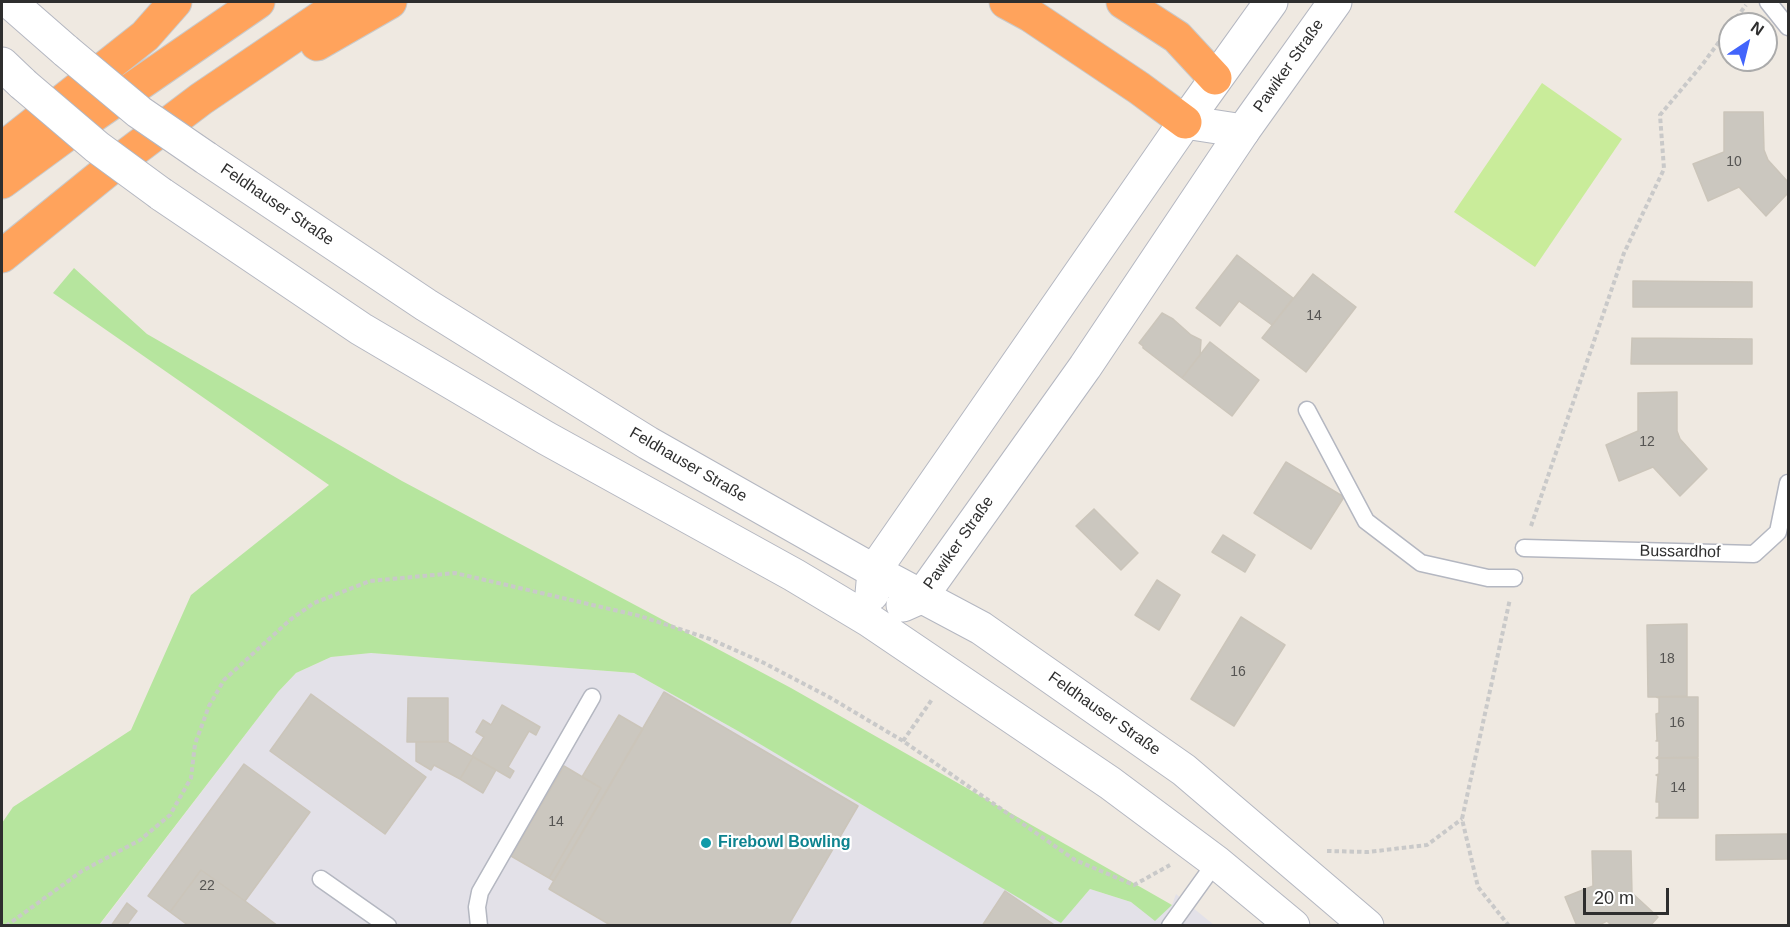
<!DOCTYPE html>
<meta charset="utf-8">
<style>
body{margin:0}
#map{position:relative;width:1790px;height:927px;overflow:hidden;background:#efe9e1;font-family:Arial,sans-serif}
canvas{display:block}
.frame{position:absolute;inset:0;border:3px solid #2e2e2e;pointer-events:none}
.north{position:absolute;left:1718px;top:12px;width:60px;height:60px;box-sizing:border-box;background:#fff;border:2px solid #ababab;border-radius:50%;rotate:35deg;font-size:16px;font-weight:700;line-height:24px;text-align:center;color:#2e2e2e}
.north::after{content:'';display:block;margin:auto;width:21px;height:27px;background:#4264fb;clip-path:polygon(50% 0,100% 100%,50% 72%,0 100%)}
.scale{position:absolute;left:1583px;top:888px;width:86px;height:27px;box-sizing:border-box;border:3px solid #2e2e2e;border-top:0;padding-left:8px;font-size:18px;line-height:21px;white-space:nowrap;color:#2e2e2e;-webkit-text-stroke:4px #fff;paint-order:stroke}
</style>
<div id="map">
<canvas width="1790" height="927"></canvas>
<div class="frame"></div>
<div class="north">N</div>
<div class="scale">20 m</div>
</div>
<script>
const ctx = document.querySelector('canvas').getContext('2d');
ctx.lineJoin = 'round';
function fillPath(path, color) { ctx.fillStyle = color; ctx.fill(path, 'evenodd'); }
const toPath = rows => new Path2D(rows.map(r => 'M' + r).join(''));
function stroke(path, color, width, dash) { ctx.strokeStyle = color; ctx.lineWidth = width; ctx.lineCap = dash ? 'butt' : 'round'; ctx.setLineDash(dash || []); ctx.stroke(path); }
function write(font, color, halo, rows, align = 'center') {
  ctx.font = font + ' Arial,sans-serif'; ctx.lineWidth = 4.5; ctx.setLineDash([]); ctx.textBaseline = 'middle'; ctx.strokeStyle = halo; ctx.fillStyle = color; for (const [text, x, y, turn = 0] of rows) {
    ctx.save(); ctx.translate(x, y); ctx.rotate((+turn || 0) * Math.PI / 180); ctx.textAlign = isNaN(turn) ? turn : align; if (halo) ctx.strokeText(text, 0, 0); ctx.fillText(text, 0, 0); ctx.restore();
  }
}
const industrial = toPath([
 [371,653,634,673,738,731,1061,922,1090,889,1131,902,1172,905,1176,894,1214,925,99,926,278,692,296,673,331,657]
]);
const green = toPath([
 [74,268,147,334,402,481,791,688,1172,905,1155,921,1131,902,1090,889,1061,923,738,731,634,673,371,653,331,657,296,673,278,692,99,925,2,925,2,823,13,807,131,730,191,595,329,485,53,293]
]);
const pitch = toPath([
 [1542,83,1622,139,1535,267,1454,212]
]);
const building = toPath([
 [1724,112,1763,112,1764,150,1768,160,1788,182,1788,193,1766,216,1739,187,1708,201,1693,164,1724,152,1724,112],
 [1237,255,1293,298,1272,325,1239,301,1220,326,1196,308,1237,255],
 [1313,274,1356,307,1306,372,1262,338,1313,274],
 [1633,281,1752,282,1752,307,1633,307,1633,281],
 [1162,313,1173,319,1191,335,1201,340,1200,355,1182,378,1143,348,1143,346,1139,343,1162,313],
 [1632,338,1752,339,1752,364,1631,364,1632,338],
 [1210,342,1259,380,1232,416,1182,378,1210,342],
 [1677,392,1677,431,1680,439,1707,469,1680,496,1653,467,1619,481,1606,445,1638,431,1638,393,1677,392],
 [1286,462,1344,497,1311,549,1254,513,1286,462],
 [1094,509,1138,553,1121,570,1076,526,1094,509],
 [1223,535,1255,555,1245,572,1212,552,1223,535],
 [1157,580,1180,595,1159,630,1135,615,1157,580],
 [1241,617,1285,645,1234,726,1191,699,1241,617],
 [1687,624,1687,696,1648,697,1647,625,1687,624],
 [664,692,858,806,788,926,612,926,549,889,664,692],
 [311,694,426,777,385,834,270,751,311,694],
 [1656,697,1698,697,1698,757,1656,758,1659,756,1659,741,1656,741,1657,740,1656,714,1659,713,1659,698,1656,697],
 [408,698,448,698,448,741,407,742,408,698],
 [502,705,540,727,536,735,529,731,508,767,514,771,510,778,472,756,484,737,476,732,483,720,491,725,502,705],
 [619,715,643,729,554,881,549,878,601,788,582,777,619,715],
 [416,742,448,742,473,757,460,779,434,765,431,770,416,761,416,742],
 [473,757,496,770,483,793,460,779,473,757],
 [1656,758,1698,758,1698,818,1656,818,1659,817,1659,802,1656,802,1658,776,1656,775,1659,774,1659,759,1656,758],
 [244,764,310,812,245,901,201,870,170,912,148,896,244,764],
 [564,766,601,788,549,878,511,856,564,766],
 [1788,834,1788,859,1716,860,1716,835,1788,834],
 [1592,851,1631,851,1632,893,1658,917,1650,926,1612,926,1607,921,1597,926,1577,926,1565,897,1593,886,1592,851],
 [201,870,245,901,278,926,189,926,170,912,201,870],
 [1005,891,1056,926,982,926,1005,891],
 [127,903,137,911,126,926,111,926,127,903]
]);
const path = toPath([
 [1732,24,1746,5],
 [1531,526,1624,253,1664,169,1660,115,1702,65,1730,27],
 [903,741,933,698],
 [1327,851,1368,852,1427,845,1462,819],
 [6,926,82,871,140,840,170,815,191,778,195,744,209,706,224,680,290,620,314,603,370,581,455,573,640,616,710,639,762,662,829,697,903,741,1075,860,1134,885,1170,865],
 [1509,926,1478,887,1462,819,1510,599]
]);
const service = toPath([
 [1768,2,1788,27],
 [1307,410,1366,521,1421,563,1488,578,1514,578],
 [1524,548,1754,554,1778,532,1788,483],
 [321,879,388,926],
 [479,926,477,907,480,892,592,697],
 [1170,926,1216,862]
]);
const tertiary = toPath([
 [1243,131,1185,122,1271,2],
 [1243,131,1335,2]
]);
const secondary = toPath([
 [10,2,66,51],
 [2,64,23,84],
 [206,158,426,305,648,443,874,571,981,628,1184,770,1367,926],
 [161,194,361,329,546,438,794,575,869,620,1110,783,1216,862,1293,926],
 [872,594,874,571,1185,122],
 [903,605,921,597,1085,367,1243,131]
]);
const motorway = toPath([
 [1006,2,1030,15,1139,88,1185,122],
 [1123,2,1177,37,1215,78],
 [317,44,390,2],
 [2,149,145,36,175,2],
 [2,182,81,124,258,2],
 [2,256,123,158,201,99,344,2]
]);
const secondaryBridge = toPath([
 [66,51,139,112,206,158],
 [23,84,97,147,161,194]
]);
const markers = [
 [706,843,6,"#0f9aa8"]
];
const numberNames = [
 ["10",1734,162],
 ["14",1314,316],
 ["12",1647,442],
 ["18",1667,659],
 ["16",1238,672],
 ["16",1677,723],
 ["14",1678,788],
 ["14",556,822],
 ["22",207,886]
];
const streetNames = [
 ["Pawiker Straße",1289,66,-55],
 ["Feldhauser Straße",277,205,34],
 ["Feldhauser Straße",688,465,30],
 ["Pawiker Straße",959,543,-55],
 ["Bussardhof",1680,552,1],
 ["Feldhauser Straße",1104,714,35]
];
const cultureNames = [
 ["Firebowl Bowling",718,843]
];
fillPath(industrial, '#e3e1e8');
fillPath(green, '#b6e59e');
fillPath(pitch, '#c9ec9a');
fillPath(building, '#cbc7bf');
stroke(building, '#cbc5ba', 1.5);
stroke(service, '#b4b7c1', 19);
stroke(tertiary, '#b4b7c1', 35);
stroke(secondary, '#b4b7c1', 35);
stroke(motorway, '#c9c9c9', 35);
stroke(path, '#c9c9c9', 4, [4.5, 3]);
stroke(service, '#fff', 16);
stroke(tertiary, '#fff', 33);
stroke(secondary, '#fff', 33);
stroke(motorway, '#ffa35c', 33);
stroke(secondaryBridge, '#b4b7c1', 35, []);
stroke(secondaryBridge, '#fff', 33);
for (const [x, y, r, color] of markers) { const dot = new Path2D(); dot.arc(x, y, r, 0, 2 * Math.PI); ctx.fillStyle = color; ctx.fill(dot); stroke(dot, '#fff', 2); }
write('14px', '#555452', null, numberNames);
write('16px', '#2e2e2e', '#fff', streetNames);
write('bold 16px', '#0d838f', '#fff', cultureNames, 'left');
</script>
